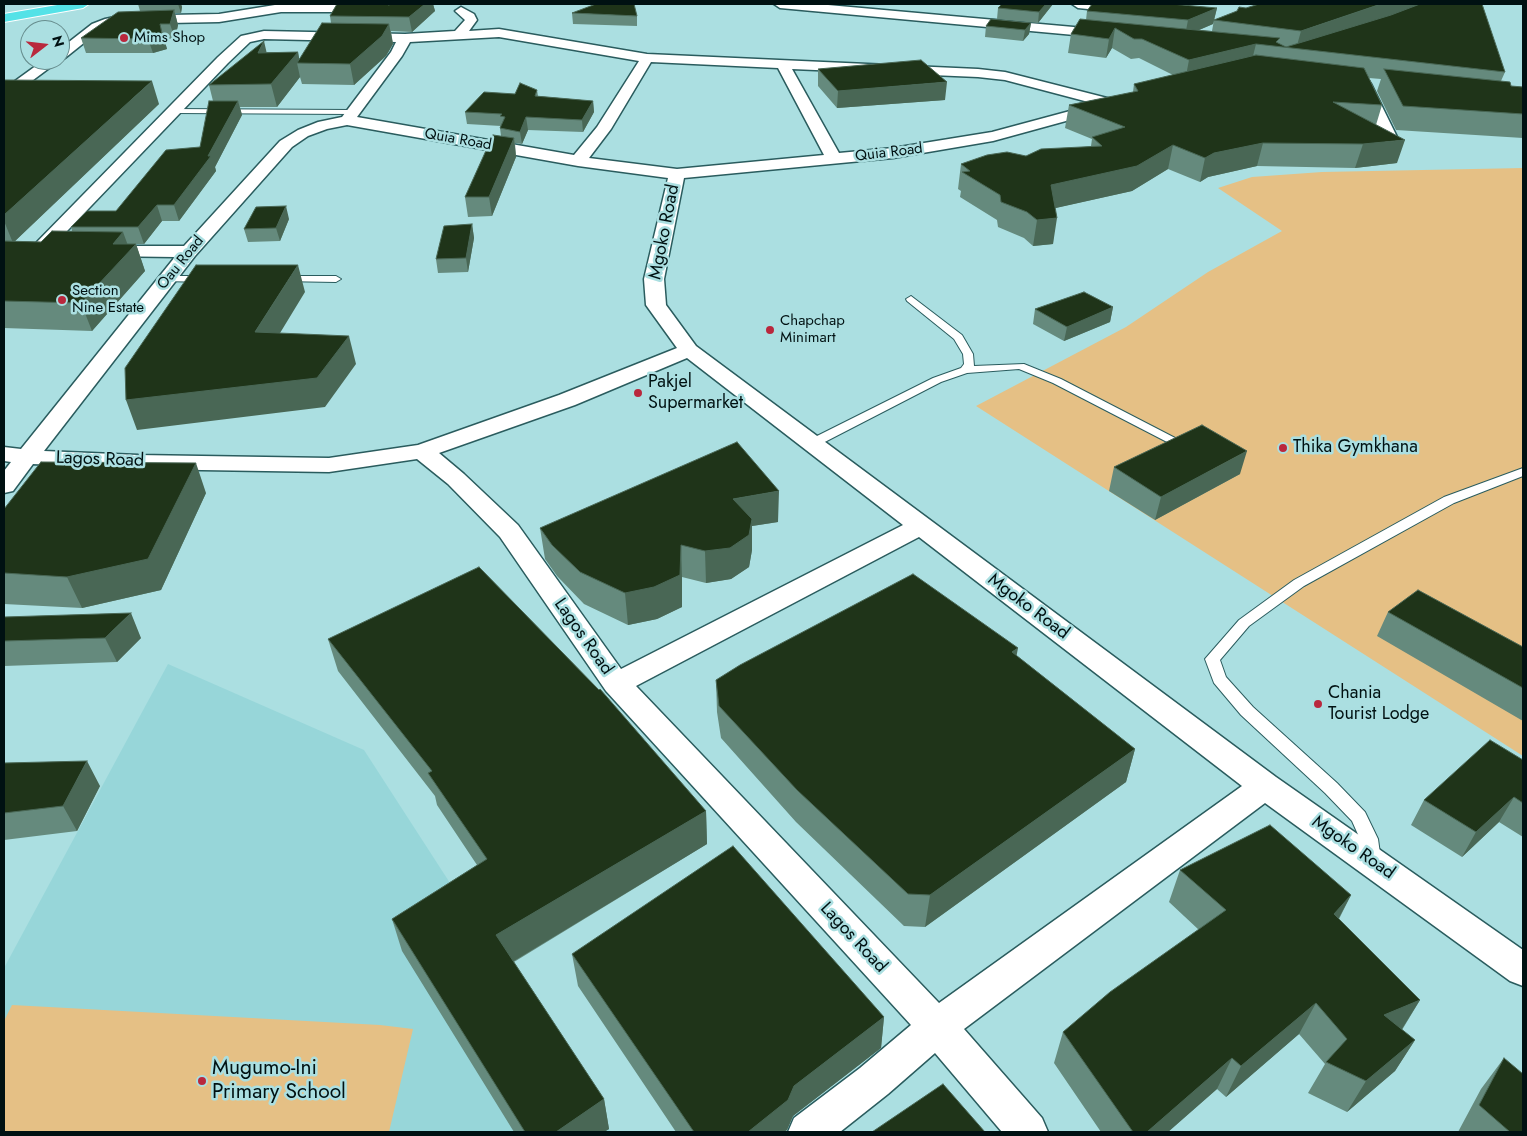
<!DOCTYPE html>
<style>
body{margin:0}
#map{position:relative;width:1527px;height:1136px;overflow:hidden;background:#abdfe1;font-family:Jost,sans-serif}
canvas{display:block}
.frame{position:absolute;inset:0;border:5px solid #001112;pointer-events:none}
.north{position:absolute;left:20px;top:20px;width:50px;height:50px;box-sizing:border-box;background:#abdfe1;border:1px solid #678d8e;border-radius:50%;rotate:74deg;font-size:14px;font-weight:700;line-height:20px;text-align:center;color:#001112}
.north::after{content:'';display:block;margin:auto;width:18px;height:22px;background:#b9283d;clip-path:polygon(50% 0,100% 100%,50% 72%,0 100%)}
</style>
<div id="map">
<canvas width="1527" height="1136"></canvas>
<div class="frame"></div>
<div class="north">N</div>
</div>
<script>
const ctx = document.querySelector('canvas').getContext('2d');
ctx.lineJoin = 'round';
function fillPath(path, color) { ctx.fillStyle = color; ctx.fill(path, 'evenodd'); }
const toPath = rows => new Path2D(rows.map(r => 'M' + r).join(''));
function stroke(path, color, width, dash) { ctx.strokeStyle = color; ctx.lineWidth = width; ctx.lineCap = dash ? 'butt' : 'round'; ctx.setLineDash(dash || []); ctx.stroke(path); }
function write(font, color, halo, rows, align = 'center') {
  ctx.font = font + ' Jost,sans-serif'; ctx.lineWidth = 5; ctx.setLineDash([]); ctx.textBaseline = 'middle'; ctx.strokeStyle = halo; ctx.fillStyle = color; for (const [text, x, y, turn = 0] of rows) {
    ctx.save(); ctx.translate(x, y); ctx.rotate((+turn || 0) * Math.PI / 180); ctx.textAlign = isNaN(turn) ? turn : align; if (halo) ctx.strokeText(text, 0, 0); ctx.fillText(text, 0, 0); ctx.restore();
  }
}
const built = toPath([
 [168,664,364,750,611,1132,4,1132,4,968]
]);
const green = toPath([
 [1523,168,1523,756,976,406,1126,327,1208,272,1282,231,1218,188,1252,177,1322,172],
 [12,1005,380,1025,413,1029,389,1132,4,1132,4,1021]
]);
const service = toPath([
 [171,109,352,110,356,112,352,114,174,113,171,113,171,109],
 [168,276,205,276,210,279,205,282,164,281,163,279,168,276],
 [284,276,336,276,341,279,336,282,280,281,279,279,284,276],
 [911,296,962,335,973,354,974,366,1024,364,1061,379,1179,440,1173,444,1169,443,1053,383,1019,369,967,373,941,382,817,446,809,446,807,443,809,440,933,378,961,368,964,364,963,354,954,339,907,301,906,299,911,296],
 [1523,468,1523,476,1454,503,1304,586,1249,626,1220,660,1226,677,1253,707,1337,783,1365,812,1378,839,1381,861,1378,866,1372,868,1366,866,1363,861,1360,839,1352,821,1325,793,1241,715,1214,683,1205,659,1239,620,1294,580,1444,497,1523,468]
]);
const minor = toPath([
 [281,4,370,4,376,8,370,12,281,12,219,22,119,24,100,30,65,58,60,59,60,49,92,24,105,19,119,16,219,14,281,4],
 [774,4,817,4,1107,30,1113,34,1107,38,780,8,774,4],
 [1072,4,1111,4,1127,5,1133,9,1127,13,1078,8,1072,4],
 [461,7,474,14,477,20,469,31,499,29,647,54,978,69,1005,72,1115,100,1117,103,1115,106,1108,107,1106,110,993,141,893,158,684,178,664,279,666,305,696,346,1276,777,1523,950,1523,986,1510,981,1265,803,964,1029,1042,1118,1048,1132,1002,1132,935,1053,888,1094,840,1132,788,1132,794,1118,860,1068,911,1025,606,691,500,537,448,484,417,459,329,472,138,469,33,464,13,491,4,493,4,471,11,462,4,461,4,447,21,449,175,257,102,256,96,255,93,251,96,247,102,246,184,246,280,141,298,130,318,122,342,117,391,52,396,42,264,39,250,42,228,63,45,254,39,255,33,254,30,250,33,246,218,57,241,36,264,31,405,34,455,31,465,20,455,11,461,7],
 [499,37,639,61,597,127,574,155,357,117,402,56,410,42,499,37],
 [651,62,778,68,824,155,677,169,589,158,611,129,651,62],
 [792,69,978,77,1005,80,1096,104,992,132,893,148,839,153,792,69],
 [347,125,578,166,668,178,644,279,646,305,677,348,559,395,418,445,329,458,138,455,44,451,195,256,292,147,308,136,327,129,347,125],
 [687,358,903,525,621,669,518,525,464,474,439,453,575,405,687,358],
 [919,537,1242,786,939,1003,636,686,919,537],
 [44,60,60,60,9,98,4,99,4,89,44,60],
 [1364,80,1369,81,1371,84,1399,141,1396,144,1391,146,1386,144,1383,141,1357,84,1359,81,1364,80]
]);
const trunk = toPath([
 [63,4,89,4,83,8,4,22,4,14,63,4]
]);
const wall = toPath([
 [138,4,181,4,182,7,181,13,175,13,178,25,175,39,164,39,167,49,153,53,86,53,81,38,140,11],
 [337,4,433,4,435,11,412,32,391,31,393,44,386,56,354,85,302,84,300,77,277,107,240,107,242,115,215,167,216,171,179,221,162,221,144,244,127,244,136,244,145,271,92,331,4,328,4,80,159,104,15,241,41,242,72,231,71,227,116,211,200,147,213,101,209,85,267,52,298,52,299,59,331,23,330,16],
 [1053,4,1038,23,997,19,998,8],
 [1217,8,1213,24,1199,30,1212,31,1214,20,1237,11,1505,72,1501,81,1511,86,1523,87,1523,138,1396,130,1377,91,1381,79,1369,78,1382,105,1376,125,1397,163,1355,168,1257,166,1208,177,1200,182,1168,169,1132,191,1055,208,1053,244,1033,246,1024,238,998,227,997,220,960,197,961,191,958,189,961,164,1026,156,1091,146,1092,139,1065,128,1069,105,1133,92,1134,84,1173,75,1139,58,1131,59,1112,48,1106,58,1068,53,1071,34,1086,20,1087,11],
 [572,13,637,16,637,26,573,24],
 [1031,23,1029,34,1023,41,985,37,986,26],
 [818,69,945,100,837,108,818,86],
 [537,90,538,96,593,101,594,112,583,132,528,130,522,144,515,143,516,157,492,216,468,217,465,197,501,136,500,128,501,126,467,124,465,112,515,94],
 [289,219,280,241,248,242,244,229],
 [472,224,474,238,468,272,438,273,436,259],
 [1113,307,1110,322,1064,341,1033,324,1035,309],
 [1114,467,1240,474,1155,520,1109,491],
 [206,493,161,590,82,608,4,604,4,509],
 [778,522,752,526,752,550,749,567,731,579,706,583,682,577,682,607,657,619,628,625,584,604,557,576,545,559,540,528],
 [1388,612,1523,647,1523,721,1377,636],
 [4,617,141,638,117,662,4,666],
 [328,639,706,811,707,844,514,962,604,1099,609,1129,604,1132,514,1132,402,951,392,919,477,865,437,805,435,796,338,671],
 [1016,655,1135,749,1126,782,925,927,904,926,796,822,721,738,717,712,716,680],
 [1523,760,1523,837,1499,822,1462,857,1411,825,1424,800],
 [4,763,100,786,77,831,4,840],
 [1180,870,1351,895,1339,919,1420,1000,1402,1030,1415,1040,1395,1071,1347,1112,1308,1093,1325,1064,1299,1034,1226,1097,1217,1089,1168,1132,1101,1132,1054,1063,1063,1032,1199,930,1169,902],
 [572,954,884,1017,881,1048,793,1116,787,1130,784,1132,676,1132,578,986],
 [1504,1058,1523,1132,1458,1132,1481,1089]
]);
const shadedWall = toPath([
 [178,4,181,4,182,7,181,13],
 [425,4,433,4,435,11,412,32,409,17],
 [1046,4,1053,4,1038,23,1039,12],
 [1381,4,1429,4,1296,49,1301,31],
 [1217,8,1213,24,1185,36,1188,20],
 [174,10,178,25,175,39,170,24],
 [1031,23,1029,34,1023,41,1025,30],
 [160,24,167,49,153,53,148,39],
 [389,24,393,44,386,56,354,85,350,64],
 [1115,28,1112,48,1106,58,1109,39],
 [264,41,269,63,258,53],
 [1256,44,1251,64,1185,81,1189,60],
 [298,52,300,63,297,63,300,77,277,107,271,84],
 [152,81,159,104,13,243,4,221,4,215],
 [947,82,945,100,837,108,838,91],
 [238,101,242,115,215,167,216,171,179,221,174,205,208,156],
 [593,101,594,112,583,132,582,120],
 [526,117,528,130,522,144,520,132],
 [514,138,516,157,492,216,489,197],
 [1405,140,1397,163,1355,168,1363,144],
 [1263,143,1257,166,1208,177,1200,182,1205,158,1214,153],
 [1173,145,1168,169,1132,191,1047,210,1051,185],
 [157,205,162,221,144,244,138,227],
 [286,206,289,219,280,241,276,228],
 [1057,218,1053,244,1033,246,1037,220],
 [472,224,474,238,468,272,466,258],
 [123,232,130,251,136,244,145,271,92,331,81,303,113,244],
 [298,265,305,292,263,361,255,332],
 [1113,307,1110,322,1064,341,1067,327],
 [349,336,356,364,325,407,137,430,126,400],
 [1247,451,1240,474,1155,520,1161,497],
 [196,463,206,493,161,590,82,608,67,577],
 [779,491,778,522,752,526,752,550,749,567,731,579,706,583,705,551,733,499],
 [681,545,682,577,682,607,657,619,628,625,625,593],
 [131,613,141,638,117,662,105,638],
 [1018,648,1012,680,1012,652],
 [1135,749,1126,782,925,927,930,895],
 [87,761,100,786,77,831,63,806],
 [1514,797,1499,822,1462,857,1476,832],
 [706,811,707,844,504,967,496,935],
 [1351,895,1334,927,1334,914],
 [1420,1000,1400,1032,1384,1015],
 [1316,1003,1299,1034,1226,1097,1241,1066],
 [884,1017,881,1048,793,1116,787,1130,784,1132,748,1132,794,1086],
 [1415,1040,1395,1071,1347,1112,1366,1081],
 [1232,1058,1217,1089,1168,1132,1147,1132],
 [604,1099,609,1129,604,1132,556,1132]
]);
const building = toPath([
 [337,4,389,4,388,5,393,4,425,4,409,17,330,16,337,4],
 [596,4,634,4,637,16,572,13,596,4],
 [1002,4,1046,4,1039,12,998,8,1002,4],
 [1092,4,1171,4,1217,8,1188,20,1087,11,1092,4],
 [1259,4,1381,4,1301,31,1214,20,1237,11,1239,7,1246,8,1259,4],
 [1420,4,1482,4,1505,72,1256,44,1189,60,1142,39,1134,39,1115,28,1109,39,1071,34,1080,19,1280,38,1276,42,1286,47,1391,15,1420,4],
 [174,10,170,24,160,24,162,34,148,39,81,38,118,12,174,10],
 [991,19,1031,23,1025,30,986,26,991,19],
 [322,23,389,24,382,36,350,64,297,63,322,23],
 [264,41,258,53,298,52,271,84,209,85,264,41],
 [1256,55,1364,68,1382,105,1333,102,1405,140,1363,144,1263,143,1214,153,1205,158,1173,145,1137,166,1051,185,1057,218,1037,220,1027,212,1001,202,1000,195,962,172,970,171,961,164,987,155,1007,152,1026,156,1041,149,1102,146,1092,137,1125,127,1069,105,1138,91,1134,84,1256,55],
 [921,60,947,82,838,91,818,69,921,60],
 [1384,69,1510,82,1511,86,1523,87,1523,114,1403,106,1384,69],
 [4,80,152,81,4,215,4,80],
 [520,83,537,90,535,96,593,101,582,120,526,117,520,132,500,128,505,117,500,116,502,114,465,112,484,92,515,94,520,83],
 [209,101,238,101,208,156,211,156,174,205,157,205,138,227,71,227,87,211,116,211,166,150,200,147,209,101],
 [493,135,514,138,489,197,465,197,493,135],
 [286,206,276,228,244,229,256,207,286,206],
 [472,224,466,258,436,259,444,226,472,224],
 [52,231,123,232,113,244,136,244,81,303,4,301,4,241,41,242,52,231],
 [196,265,298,265,255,332,349,336,317,378,126,400,125,368,196,265],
 [1084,292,1113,307,1067,327,1035,309,1084,292],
 [1202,425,1247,451,1161,497,1114,467,1202,425],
 [737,442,779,491,733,499,752,519,749,535,730,548,705,551,681,545,680,575,654,587,625,593,580,572,552,545,540,528,737,442],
 [41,462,196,463,148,559,67,577,4,573,4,509,41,462],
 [479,567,599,690,600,689,706,811,496,935,604,1099,556,1132,525,1132,392,919,487,859,428,773,432,771,328,639,479,567],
 [913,574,1018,648,1012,652,1135,749,930,895,908,894,797,790,719,706,716,680,740,665,913,574],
 [1418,590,1523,647,1523,688,1388,612,1418,590],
 [131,613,105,638,4,641,4,617,131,613],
 [1490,740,1523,760,1523,803,1514,797,1476,832,1424,800,1490,740],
 [87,761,63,806,4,813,4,763,87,761],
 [1270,825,1351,895,1334,914,1420,1000,1384,1015,1415,1040,1366,1081,1326,1062,1347,1039,1316,1003,1241,1066,1232,1058,1147,1132,1133,1132,1063,1032,1110,992,1226,910,1180,870,1270,825],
 [733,846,884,1017,794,1086,788,1100,748,1132,694,1132,572,954,733,846],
 [1504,1058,1523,1074,1523,1132,1510,1132,1479,1105,1504,1058],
 [943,1084,985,1132,872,1132,943,1084]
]);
const markers = [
 [124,38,5,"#b9283d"],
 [62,300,5,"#b9283d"],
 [770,330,5,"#b9283d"],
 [638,393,5,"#b9283d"],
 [1283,448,5,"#b9283d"],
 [1318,704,5,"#b9283d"],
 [202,1081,5,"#b9283d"]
];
const farPoinames = [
 ["Mims Shop",134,38],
 ["Section",72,291],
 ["Nine Estate",72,308],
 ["Chapchap",780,321],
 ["Minimart",780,338]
];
const farStreetnames = [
 ["Quia Road",458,140,10],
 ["Quia Road",889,153,-7],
 ["Oau Road",181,263,-51]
];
const streetNames = [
 ["Mgoko Road",665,232,-79],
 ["Lagos Road",100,460,2],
 ["Mgoko Road",1028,607,37],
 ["Lagos Road",583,637,55],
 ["Mgoko Road",1353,848,35],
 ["Lagos Road",853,938,47]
];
const poiNames = [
 ["Pakjel",648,383],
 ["Supermarket",648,404],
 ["Thika Gymkhana",1293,448],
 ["Chania",1328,694],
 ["Tourist Lodge",1328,715]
];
const nearPoinames = [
 ["Mugumo-Ini",212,1069],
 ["Primary School",212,1093]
];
fillPath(built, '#97d6d9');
fillPath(green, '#e5c085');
stroke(service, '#2a5c5e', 2);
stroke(minor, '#2a5c5e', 3);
stroke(trunk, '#fff', 2);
fillPath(service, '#fff');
fillPath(minor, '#fff');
fillPath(trunk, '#54e2e7');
fillPath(wall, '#658a7d');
fillPath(shadedWall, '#496755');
fillPath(building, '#1f3419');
stroke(building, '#496755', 1);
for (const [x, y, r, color] of markers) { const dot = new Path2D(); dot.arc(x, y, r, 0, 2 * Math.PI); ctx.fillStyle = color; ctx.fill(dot); stroke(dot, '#abdfe1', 2); }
write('15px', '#001112', '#abdfe1', farPoinames, 'left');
write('15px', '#001112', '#abdfe1', farStreetnames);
write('18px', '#001112', '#abdfe1', streetNames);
write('18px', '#001112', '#abdfe1', poiNames, 'left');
write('21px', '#001112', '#abdfe1', nearPoinames, 'left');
</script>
